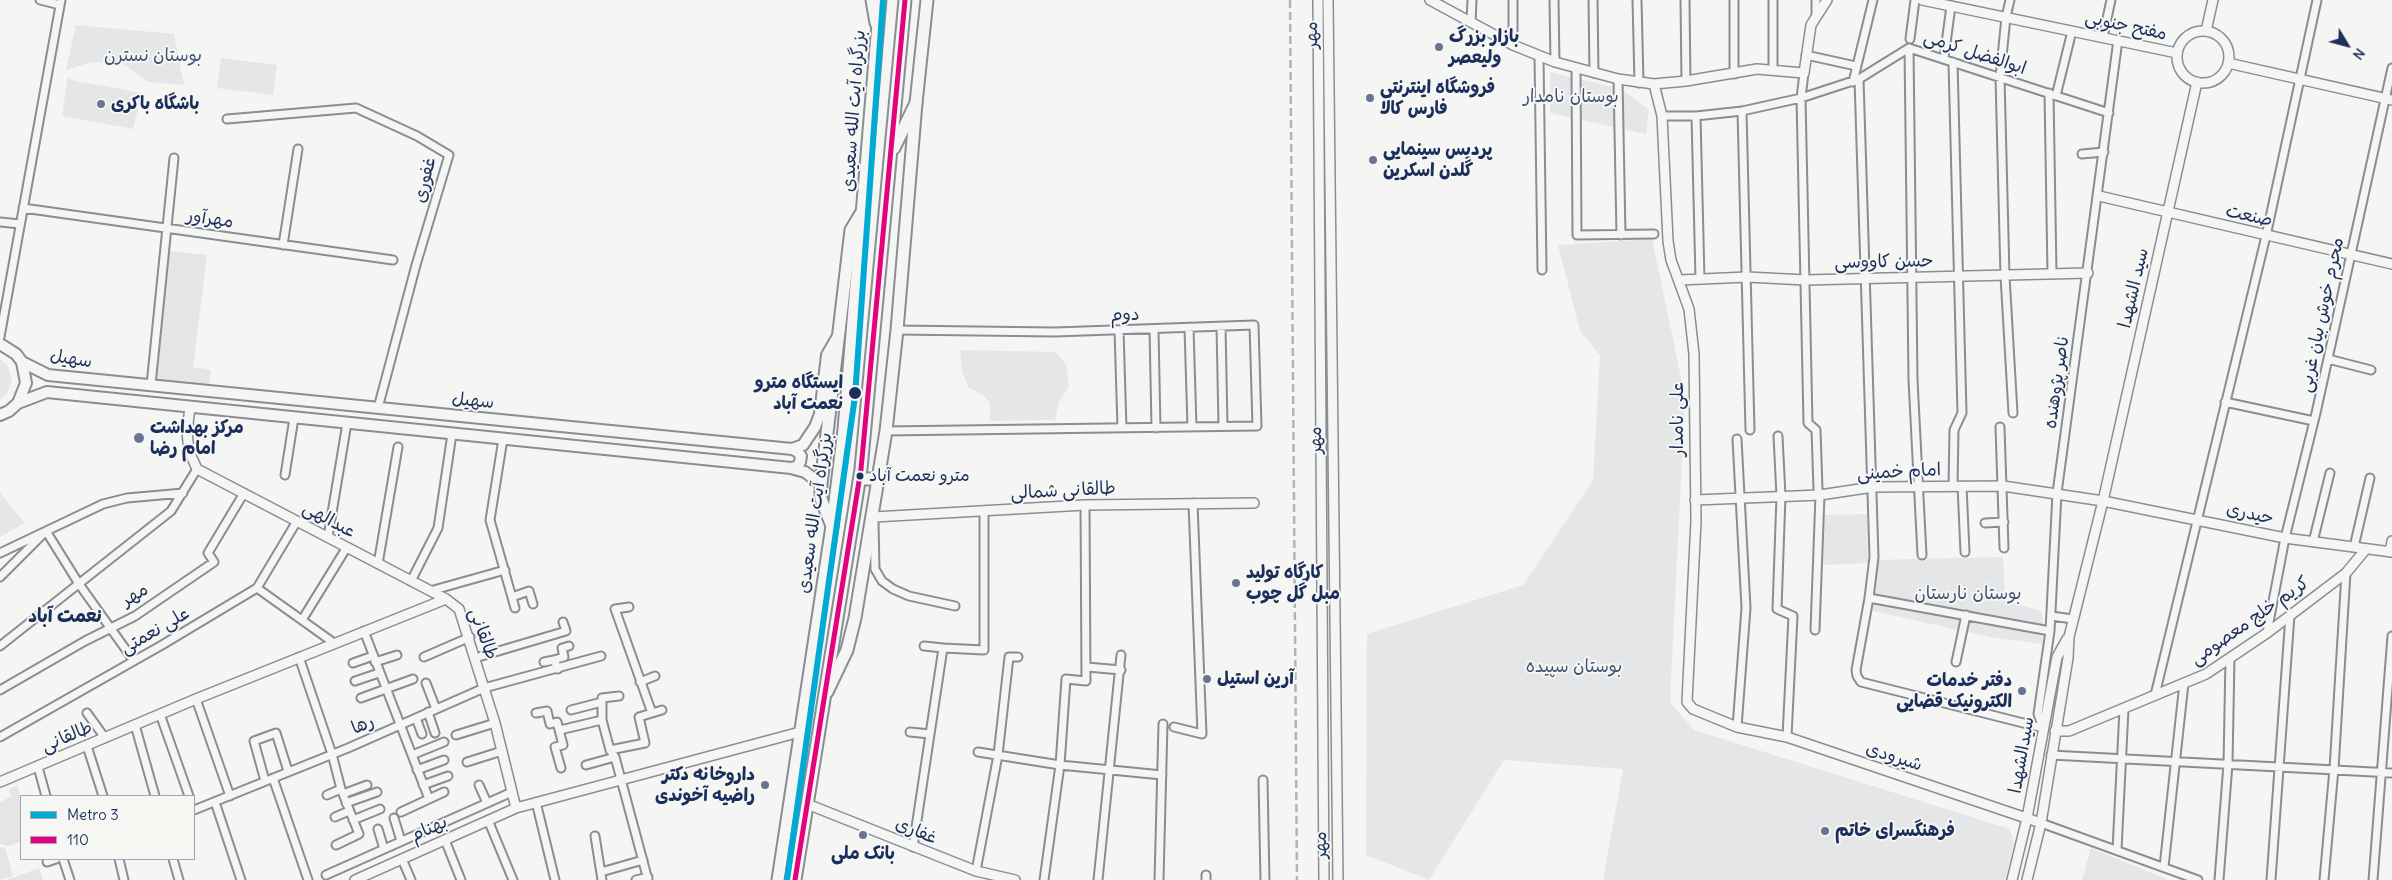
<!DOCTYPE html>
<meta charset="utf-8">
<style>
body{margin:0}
#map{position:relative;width:2392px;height:880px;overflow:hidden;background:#f5f5f3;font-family:Delius,sans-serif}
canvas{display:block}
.legend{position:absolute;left:20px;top:795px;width:175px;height:65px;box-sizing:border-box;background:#f6f6f2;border:1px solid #9ea6b7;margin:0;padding:6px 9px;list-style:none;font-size:15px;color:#1b2f5e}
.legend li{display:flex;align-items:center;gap:10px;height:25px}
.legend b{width:25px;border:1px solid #9ea6b7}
.north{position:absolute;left:2322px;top:20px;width:50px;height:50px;-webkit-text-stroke:4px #f6f6f2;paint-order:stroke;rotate:127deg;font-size:14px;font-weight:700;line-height:20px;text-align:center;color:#1b2f5e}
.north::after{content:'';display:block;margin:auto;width:18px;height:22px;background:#1b2f5e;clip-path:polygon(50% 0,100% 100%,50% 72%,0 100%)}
</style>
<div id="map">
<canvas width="2392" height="880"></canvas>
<ul class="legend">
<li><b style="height:6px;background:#00aad4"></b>Metro 3</li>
<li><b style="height:6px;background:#e5007d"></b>110</li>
</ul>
<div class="north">N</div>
</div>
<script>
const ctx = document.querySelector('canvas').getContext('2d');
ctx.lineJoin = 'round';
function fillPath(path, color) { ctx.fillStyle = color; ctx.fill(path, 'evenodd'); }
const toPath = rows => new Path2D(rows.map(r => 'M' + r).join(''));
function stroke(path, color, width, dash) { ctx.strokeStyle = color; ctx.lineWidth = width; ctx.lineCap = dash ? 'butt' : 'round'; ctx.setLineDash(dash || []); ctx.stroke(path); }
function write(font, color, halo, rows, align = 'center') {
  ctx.font = font + ' Delius,"Playpen Sans Arabic",sans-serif'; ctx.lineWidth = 4; ctx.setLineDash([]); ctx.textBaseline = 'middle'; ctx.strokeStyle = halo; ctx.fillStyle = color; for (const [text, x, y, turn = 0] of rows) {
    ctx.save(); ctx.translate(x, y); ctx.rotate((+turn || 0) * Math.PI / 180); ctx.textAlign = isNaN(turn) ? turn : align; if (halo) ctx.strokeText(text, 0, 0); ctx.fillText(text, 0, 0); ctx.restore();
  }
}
const built = toPath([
 [170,251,207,255,193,367,211,370,209,387,154,381],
 [17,785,21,799,21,842,8,846,0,844,0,803,11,796,9,790],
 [5,847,13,876,0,880,0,848],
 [39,868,43,880,7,880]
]);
const green = toPath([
 [76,25,174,34,184,85,149,82,120,62,92,62,66,70],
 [221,58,277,65,273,95,217,88],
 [1550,72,1621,89,1649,110,1646,134,1550,113],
 [68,77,72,80,142,93,133,129,62,116],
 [1652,239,1685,397,1670,702,1694,730,2010,829,2014,843,2005,880,1603,880,1623,769,1504,760,1429,880,1366,855,1367,634,1523,585,1593,481,1600,355,1580,331,1558,245],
 [960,350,1056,352,1066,365,1069,386,1059,401,1055,420,990,421,990,403,982,394,968,387,962,371],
 [0,359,7,365,12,379,7,394,0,400],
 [0,493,25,523,0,537],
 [1867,514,1868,563,1823,565,1821,515],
 [2003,557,2005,600,2041,611,2043,619,2042,644,1990,637,1873,611,1877,560],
 [2091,848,2169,880,2082,880]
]);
const minor = toPath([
 [40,0,60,5],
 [1513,0,1513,45],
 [1554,0,1555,62],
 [1593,0,1594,73],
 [1637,0,1639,83],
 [1685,0,1686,81],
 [1734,0,1734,74],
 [1816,0,1816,15],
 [2010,0,2006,17,2000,77,2005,276,2013,413],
 [1471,22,1472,0],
 [2103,37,2111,0],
 [1910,39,1915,0],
 [1909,48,1913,380,1922,555],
 [1806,55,1856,66],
 [1539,56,1542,270],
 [1944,58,1951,6],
 [1953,62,1962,413,1954,430,1953,486],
 [1576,68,1577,235,1654,234],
 [1773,69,1773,0],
 [1804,73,1801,98,1808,423,1816,430,1818,489,1820,495,1815,630],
 [1618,79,1621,235],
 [1859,79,1874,557,1869,598,1856,670,1857,676,1861,682,2043,728],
 [1853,82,1873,0],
 [2049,93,2052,274],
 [2056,96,2072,31],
 [1742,111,1750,430],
 [1662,116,1696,116,1742,111,1801,98,1859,79,1909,48,2109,113],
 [1696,116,1700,279],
 [227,119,356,108,417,136,449,155,416,265,378,408],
 [2082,154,2104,152],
 [23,208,393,260],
 [0,222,20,224],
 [283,245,298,149],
 [1221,326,1223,426],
 [1189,328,1192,427],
 [1154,329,1156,428],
 [1119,330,1122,428],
 [0,337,61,0],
 [2328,359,2371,370],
 [151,385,174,158],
 [2225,402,2314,421],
 [2000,427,2004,548],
 [886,431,1257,426,1254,325,1055,332,897,330],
 [1778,436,1781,496,1777,609,1793,616,1787,737],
 [503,439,490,520,515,608],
 [285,475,294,418],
 [1962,486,1965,552],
 [874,522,875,569,882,581,893,589,909,596,955,606],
 [1985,523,2004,522],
 [328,537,347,423],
 [2313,542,2330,473],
 [2354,547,2370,478],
 [0,553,103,504,127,498,183,493],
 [378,564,398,447],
 [0,577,46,531,79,584,134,661],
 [411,581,438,528,452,434],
 [257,588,334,643],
 [430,591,505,570],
 [512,597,529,591,533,604],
 [1869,598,2050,631],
 [2051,616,2073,619],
 [302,620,347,547],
 [364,631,429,799],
 [2267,633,2285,538,2316,413,2392,68],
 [0,646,171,511,197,469],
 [943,648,984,650,984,512],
 [299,657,332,754,341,789,359,834,336,845],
 [424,657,470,637],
 [475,658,566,631,563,622],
 [375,662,397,655],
 [544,662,554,660],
 [1956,662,1966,615],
 [353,663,373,656],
 [1087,667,1121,670],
 [558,669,554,660,564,657,562,648,569,646],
 [355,681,379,673],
 [640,682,655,676],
 [426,683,436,709],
 [0,690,85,641,135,616,214,562,208,553,244,493],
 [2155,695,2266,236,2317,0],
 [361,698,413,679],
 [602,698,619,696],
 [196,699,230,796],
 [571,710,602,702,602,720,610,750,615,757,648,880],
 [428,712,435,733],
 [87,713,105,738],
 [536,713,547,711,550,724,557,722,563,745,555,747,561,768],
 [652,713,662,710],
 [160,714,189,796],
 [416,718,422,734],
 [135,725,155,796],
 [1174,727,1202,734,1193,503],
 [1737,727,1746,608,1737,439],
 [2043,728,2038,714,2050,631,2057,493,2118,40],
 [560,730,602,720],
 [910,732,930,734],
 [456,735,495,723],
 [0,737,162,645,257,588,297,521],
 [87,746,103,796],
 [610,750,645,743,639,717,652,713,615,609,629,607],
 [978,752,1060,765,1162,775],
 [412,755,444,742],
 [2051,755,2392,773],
 [467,762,502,751],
 [586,765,615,757],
 [38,767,46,796],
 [417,770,444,760],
 [273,778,308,880],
 [1263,780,1265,880],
 [265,781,254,741,276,733,288,771],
 [423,785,448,776],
 [479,785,487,803],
 [343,794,367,785],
 [327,795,341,789],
 [215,802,241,880],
 [536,802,555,880],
 [346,803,377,792],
 [194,810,348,748,484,688,601,656],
 [401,812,444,792],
 [335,817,349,811],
 [394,818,401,841],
 [353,820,380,809],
 [488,820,513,880],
 [2041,823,2198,880],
 [378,829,384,849],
 [595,836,602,880],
 [445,840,461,880],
 [913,847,943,648,924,646],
 [2117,850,2124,709],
 [63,859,70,880],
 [119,859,124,880],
 [173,859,179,880],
 [402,859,411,880],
 [47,862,56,859],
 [2164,867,2184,683],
 [976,871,998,755,1009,657,1018,657],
 [601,872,643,860],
 [326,875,512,792],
 [636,880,648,877],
 [1044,880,1060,765,1066,679,1086,681,1085,505],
 [1098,880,1121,655],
 [1159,880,1163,724],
 [1206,880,1206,875],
 [2219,880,2228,764,2230,658],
 [2271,880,2290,615],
 [2324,880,2334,769,2346,573],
 [2373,880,2392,636]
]);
const tertiary = toPath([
 [1318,0,1324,880],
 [1328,0,1338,880],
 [1430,0,1513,45,1555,62,1618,79,1654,84,1686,81,1757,69,1804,73,1811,25,1827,0],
 [1922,0,2177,53],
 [2206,31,2213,0],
 '2177 57a26 26 0 1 1 52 0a26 26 0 1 1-52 0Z',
 [2228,63,2392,100],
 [1654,84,1662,116,1668,241,1671,260,1689,309,1694,354,1696,521,1687,702,1693,709,1737,727,1787,737,2041,823],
 [2099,196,2392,264],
 [1680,280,1747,277,1806,280,2088,273],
 [190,407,187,432,189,451,197,469,446,599,459,609,495,723,516,808],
 [1695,500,1820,495,1873,487,2003,486,2103,501,2285,538,2392,552],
 [874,517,1085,505,1254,503],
 [2390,552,2392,541],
 [2055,731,2069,731,2206,674,2267,633,2346,573,2366,549],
 [0,782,196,699,446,599],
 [807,804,976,871,1015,880],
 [355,880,516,808,800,732],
 [2012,880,2027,818,2057,657,2067,639],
 [2027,880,2041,823,2068,658,2069,637,2103,501,2197,82]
]);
const secondary = toPath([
 [0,344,16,354,22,362,26,383,18,403,9,411,0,415],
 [22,362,48,375,792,449,803,445,815,427,820,414,827,355,838,336],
 [18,403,47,392,791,468,805,472,821,484],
 [791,468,797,467,800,462,801,456,797,451,792,449]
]);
const primary = toPath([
 [872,0,876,23],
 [832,526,821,499,821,484,851,230,863,210],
 [827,692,847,650,855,618,886,431,897,330,916,103,927,0]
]);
const trunk = toPath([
 [894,148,916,103],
 [860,479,879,479],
 [778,880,832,526,844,429,880,0],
 [795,880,861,469,905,0]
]);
const rail = toPath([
 [1290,0,1297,880]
]);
const bus1 = toPath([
 [795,880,861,469,905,0]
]);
const metro1 = toPath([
 [787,880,855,396,883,0]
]);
const markers = [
 [1439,47,5,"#677492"],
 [1370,98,5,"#677492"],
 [101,104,5,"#677492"],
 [1373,160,5,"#677492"],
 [855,393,7,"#1b2f5e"],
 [139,438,6,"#677492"],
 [860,476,4.5,"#1b2f5e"],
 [1236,583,5,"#677492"],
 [1207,679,5,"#677492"],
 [2022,691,5,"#677492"],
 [765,785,5,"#677492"],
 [1825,831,5,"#677492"],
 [863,835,5,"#677492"]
];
const busNames = [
 ["مترو نعمت آباد",869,476]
];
const streetNames = [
 ["مفتح جنوبی",2126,26,12],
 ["مهر",1312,35,-91],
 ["ابوالفضل کرمی",1975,53,18],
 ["بزرگراه آیت الله سعیدی",854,111,-86],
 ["غفوری",425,180,-76],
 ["صنعت",2249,216,13],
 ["مهرآور",210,219,8],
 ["حسن کاووسی",1884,262,-1],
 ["سید الشهدا",2134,288,-77],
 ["دوم",1125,315,-2],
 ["محرم خوش بیان غربی",2322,315,-78],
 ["سهیل",71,359,9],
 ["ناصر پژوهنده",2057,382,-82],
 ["سهیل",473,401,6],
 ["علی نامدار",1678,419,-90],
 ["مهر",1316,440,-91],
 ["امام خمینی",1899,472,-3],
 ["طالقانی شمالی",1063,491,-3],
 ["بزرگراه آیت الله سعیدی",815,513,-82],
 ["حیدری",2250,514,12],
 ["عبدالهی",329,520,28],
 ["مهر",135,595,-32],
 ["کریم خلج معصومی",2250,621,-35],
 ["علی نعمتی",155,631,-30],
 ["طالقانی",483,634,70],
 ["رها",363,725,-23],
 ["طالقانی",67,737,-23],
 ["سیدالشهدا",2022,755,-80],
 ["شیرودی",1894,757,18],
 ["بهنام",429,829,-24],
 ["غفاری",916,831,22],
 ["مهر",1321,845,-91]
];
const poiNames = [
 ["بازار بزرگ",1449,37],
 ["ولیعصر",1449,58],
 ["فروشگاه اینترنتی",1380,88],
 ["فارس کالا",1380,109],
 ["باشگاه باکری",111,104],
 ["پردیس سینمایی",1383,150],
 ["گلدن اسکرین",1383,171],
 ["مرکز بهداشت",150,428],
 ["امام رضا",150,449],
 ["کارگاه تولید",1246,573],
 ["مبل گل چوب",1246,594],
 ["آرین استیل",1217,679],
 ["دفتر خدمات",2012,681,"right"],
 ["الکترونیک قضایی",2012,702,"right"],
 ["داروخانه دکتر",755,775,"right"],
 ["راضیه آخوندی",755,796,"right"],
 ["فرهنگسرای خاتم",1835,831],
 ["بانک ملی",863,854,"center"]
];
const parkNames = [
 ["بوستان نسترن",153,56],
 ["بوستان نامدار",1571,97],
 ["بوستان نارستان",1968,594],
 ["بوستان سپیده",1574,667]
];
const stopNames = [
 ["ایستگاه مترو",843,383],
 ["نعمت آباد",843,404]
];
const neighbourhoodNames = [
 ["نعمت آباد",65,617]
];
fillPath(built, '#e5e5e6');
fillPath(green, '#e4e6e7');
stroke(minor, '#898d95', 11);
stroke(tertiary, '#898d95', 12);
stroke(secondary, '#898d95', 14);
stroke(primary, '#898d95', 15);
stroke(trunk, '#898d95', 15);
stroke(minor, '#f5f5f3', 7);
stroke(tertiary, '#f5f5f3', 9);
stroke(secondary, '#f5f5f3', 10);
stroke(primary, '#f5f5f3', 11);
stroke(trunk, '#f5f5f3', 11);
stroke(rail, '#b2b4b9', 2.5, [8, 4]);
stroke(bus1, '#e5007d', 5);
stroke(metro1, '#00aad4', 6);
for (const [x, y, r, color] of markers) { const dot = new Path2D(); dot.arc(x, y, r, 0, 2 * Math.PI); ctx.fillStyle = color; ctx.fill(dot); stroke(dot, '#f6f6f2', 2); }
write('17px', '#1b2f5e', '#f6f6f2', busNames, 'left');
write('18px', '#1b2f5e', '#f6f6f2', streetNames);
write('bold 18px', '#1b2f5e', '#f6f6f2', poiNames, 'left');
write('18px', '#405177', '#f6f6f2', parkNames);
write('bold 18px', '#1b2f5e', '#f6f6f2', stopNames, 'right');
write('bold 19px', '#1b2f5e', '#f6f6f2', neighbourhoodNames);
</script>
